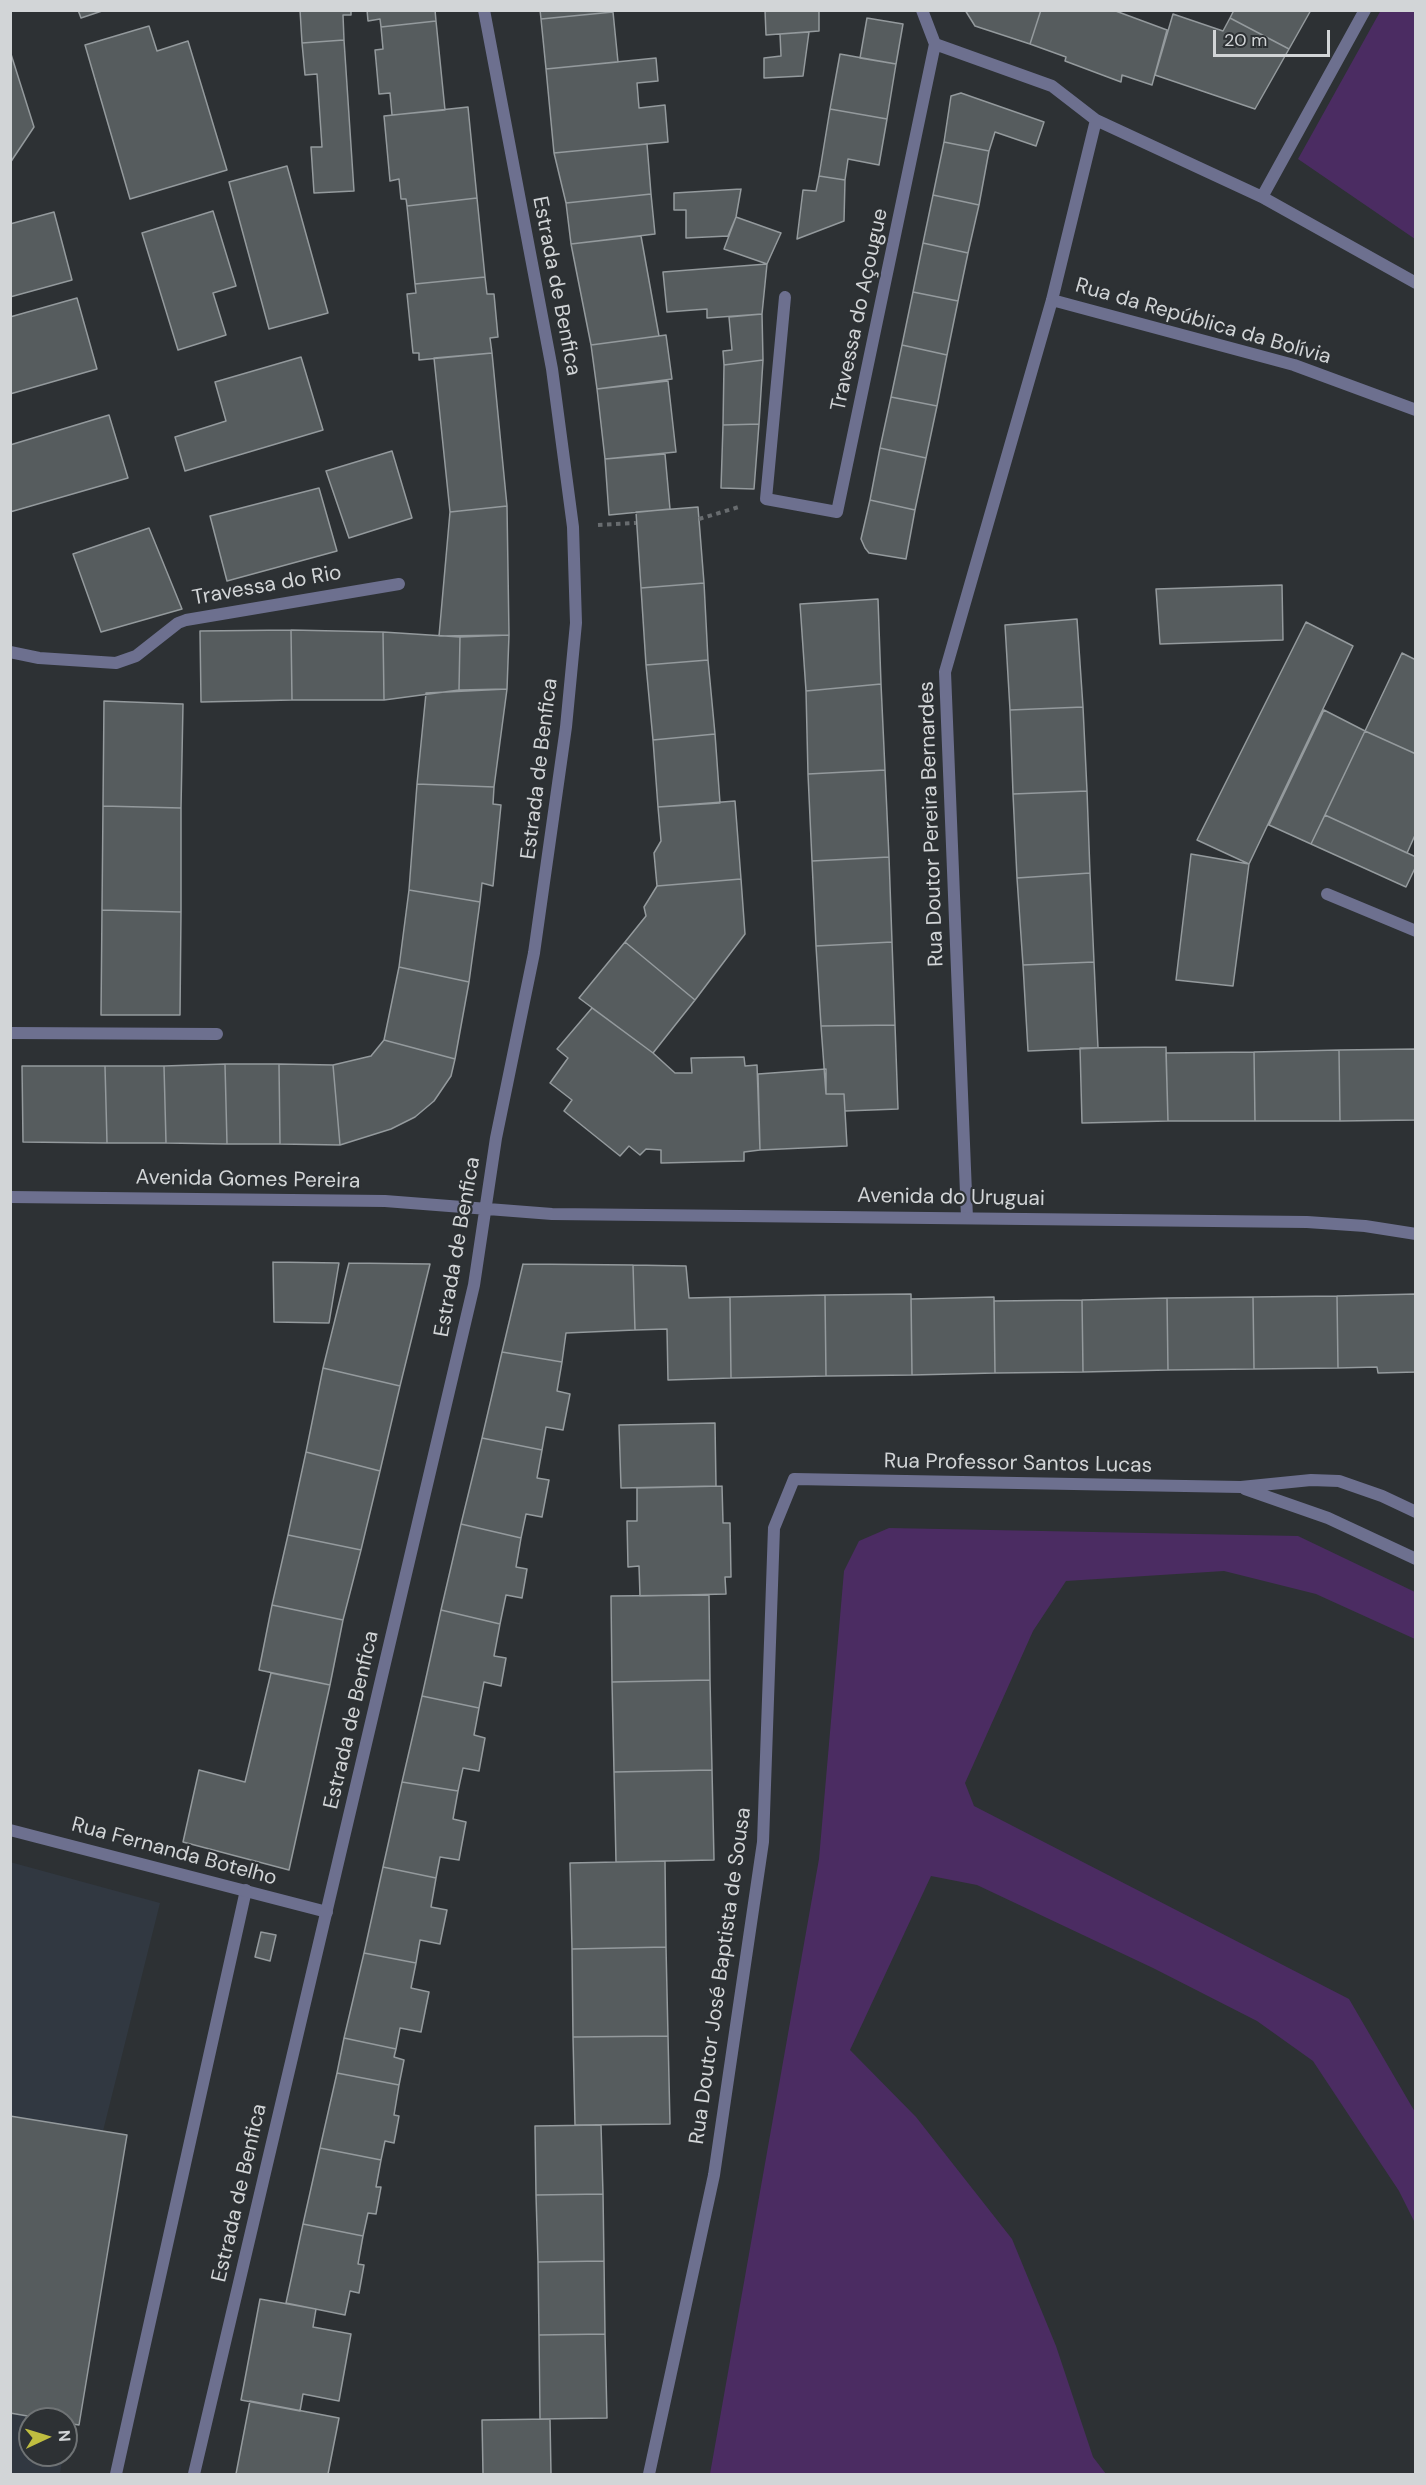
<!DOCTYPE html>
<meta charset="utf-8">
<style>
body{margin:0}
#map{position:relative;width:1426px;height:2485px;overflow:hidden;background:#2d3134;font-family:"DM Sans",sans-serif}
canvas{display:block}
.frame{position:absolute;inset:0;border:12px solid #d2d5d7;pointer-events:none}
.north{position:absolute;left:18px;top:2407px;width:60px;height:60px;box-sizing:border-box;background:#2d3134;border:2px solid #6f7375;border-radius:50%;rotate:86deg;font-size:16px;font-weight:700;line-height:24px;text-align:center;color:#d2d5d7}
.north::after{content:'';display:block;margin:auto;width:21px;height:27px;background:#c0be40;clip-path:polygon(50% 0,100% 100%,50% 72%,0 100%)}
.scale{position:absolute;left:1213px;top:30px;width:117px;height:27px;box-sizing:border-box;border:3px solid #d2d5d7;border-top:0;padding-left:8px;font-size:18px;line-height:21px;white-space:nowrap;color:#d2d5d7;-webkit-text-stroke:4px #2d3134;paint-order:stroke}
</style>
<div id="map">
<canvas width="1426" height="2485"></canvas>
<div class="frame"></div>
<div class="north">N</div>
<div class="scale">20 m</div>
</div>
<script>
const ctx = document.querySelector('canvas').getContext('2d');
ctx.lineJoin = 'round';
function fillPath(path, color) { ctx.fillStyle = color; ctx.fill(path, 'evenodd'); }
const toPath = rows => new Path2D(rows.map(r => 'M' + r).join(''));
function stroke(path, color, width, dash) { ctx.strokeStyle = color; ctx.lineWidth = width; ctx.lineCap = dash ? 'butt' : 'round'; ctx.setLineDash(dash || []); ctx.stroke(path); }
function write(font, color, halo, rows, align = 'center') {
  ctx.font = font + ' "DM Sans",sans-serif'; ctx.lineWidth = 4.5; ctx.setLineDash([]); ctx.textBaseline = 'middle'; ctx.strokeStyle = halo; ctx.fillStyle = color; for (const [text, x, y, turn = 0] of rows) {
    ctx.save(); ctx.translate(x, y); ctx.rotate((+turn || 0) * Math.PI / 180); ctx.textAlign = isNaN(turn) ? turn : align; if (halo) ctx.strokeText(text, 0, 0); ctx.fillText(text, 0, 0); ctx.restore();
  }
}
const built = toPath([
 [10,1862,160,1903,103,2131,127,2135,79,2425,69,2423,66,2440,66,2419,30,2419,30,2455,63,2455,60,2474,11,2474]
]);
const green = toPath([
 [1381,10,1415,11,1415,239,1298,159],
 [889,1528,1298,1536,1415,1592,1415,1639,1316,1594,1224,1571,1066,1581,1033,1631,965,1783,974,1806,1349,1999,1415,2112,1415,2223,1399,2191,1313,2061,1257,2021,1153,1968,977,1885,931,1876,850,2050,916,2117,1012,2239,1056,2346,1093,2457,1106,2474,710,2474,819,1859,844,1571,859,1541]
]);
const building = toPath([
 [78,10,105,10,81,18,78,10],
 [300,10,351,10,351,15,343,15,344,40,302,43,300,10],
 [367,10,435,10,436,21,381,27,380,19,368,21,367,10],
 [540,10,613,10,613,12,541,19,540,10],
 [765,10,819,10,819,31,766,35,765,10],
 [965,10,1041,10,1030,44,975,26,965,10],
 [1041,10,1113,10,1167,30,1152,85,1122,75,1121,82,1065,61,1066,57,1030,44,1041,10],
 [1234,10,1311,10,1289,49,1230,18,1234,10],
 [613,12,618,62,546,69,541,19,613,12],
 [1173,14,1223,31,1230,18,1289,49,1255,109,1155,75,1173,14],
 [867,18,903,24,896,64,860,58,867,18],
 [436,21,445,110,392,115,390,93,379,94,375,50,383,49,381,27,436,21],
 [149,26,157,51,188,41,227,170,130,199,85,45,149,26],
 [809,32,803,76,764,78,764,58,781,56,780,34,809,32],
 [344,40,354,191,314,193,311,147,322,147,317,74,305,75,302,43,344,40],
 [10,51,34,127,10,163,10,51],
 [840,54,896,64,887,119,830,109,840,54],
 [656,58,658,81,637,83,639,108,665,105,668,142,554,153,546,69,656,58],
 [961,93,1044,122,1036,146,995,132,989,151,944,142,951,96,961,93],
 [468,107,477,198,407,206,406,199,401,199,399,179,390,181,384,116,468,107],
 [830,109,887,119,879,165,848,159,845,180,819,176,830,109],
 [944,142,989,151,979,205,933,195,944,142],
 [647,144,651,194,566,203,554,153,647,144],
 [287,166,328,313,269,329,229,182,287,166],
 [819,176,845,180,844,221,797,239,803,190,816,191,819,176],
 [741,189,736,217,728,236,686,238,686,210,674,210,674,193,741,189],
 [651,194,655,234,571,244,566,203,651,194],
 [933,195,979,205,968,253,923,243,933,195],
 [477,198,485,277,415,284,407,206,477,198],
 [213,211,236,286,213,293,226,335,178,350,142,233,213,211],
 [54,212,72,280,10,297,10,224,54,212],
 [736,217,781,233,767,264,724,249,736,217],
 [641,236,659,336,591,345,571,244,641,236],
 [923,243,968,253,958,301,913,292,923,243],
 [767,264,762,314,707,318,707,309,667,312,663,272,767,264],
 [485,277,487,294,494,294,498,337,490,338,492,353,419,360,419,353,413,353,407,294,416,293,415,284,485,277],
 [913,292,958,301,947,355,902,345,913,292],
 [77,298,97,369,10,394,10,317,77,298],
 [762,314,763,360,724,365,723,351,732,350,729,317,762,314],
 [666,335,672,379,597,389,591,345,666,335],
 [902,345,947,355,937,406,891,397,902,345],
 [492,353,507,506,450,512,434,358,492,353],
 [301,357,323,430,185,471,175,437,226,421,215,382,301,357],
 [763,360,759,424,723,425,724,365,763,360],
 [668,381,676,452,605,459,597,389,668,381],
 [891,397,937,406,926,458,880,448,891,397],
 [109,415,128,478,10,512,10,445,109,415],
 [759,424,754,489,721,488,723,425,759,424],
 [880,448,926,458,915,510,870,500,880,448],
 [392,451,412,518,349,538,326,471,392,451],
 [665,454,670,509,609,515,605,459,665,454],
 [319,488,337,551,227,581,210,516,319,488],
 [870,500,915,510,906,559,869,553,865,548,861,539,870,500],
 [507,506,509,635,439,636,450,512,507,506],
 [698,507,704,583,641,588,636,512,698,507],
 [149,528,182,609,101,632,73,554,149,528],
 [704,583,708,660,646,665,641,588,704,583],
 [1282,585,1283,640,1160,644,1156,589,1282,585],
 [878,599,881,684,806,691,800,604,878,599],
 [1077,619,1083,707,1010,710,1005,625,1077,619],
 [1306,622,1353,646,1249,864,1197,840,1306,622],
 [291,630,383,632,384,700,292,700,291,630],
 [291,630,292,700,201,702,200,631,291,630],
 [383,632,460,637,459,690,384,700,383,632],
 [509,635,507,689,459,690,460,637,509,635],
 [1402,653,1416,660,1416,754,1365,731,1402,653],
 [708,660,715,734,653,740,646,665,708,660],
 [881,684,885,770,808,774,806,691,881,684],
 [507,689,494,787,417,784,426,693,507,689],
 [104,701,183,704,181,808,103,806,104,701],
 [1083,707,1087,791,1013,794,1010,710,1083,707],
 [1324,710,1365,731,1311,844,1269,825,1324,710],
 [1365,731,1416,754,1416,833,1407,853,1325,815,1365,731],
 [715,734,720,803,658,807,653,740,715,734],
 [885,770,889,857,812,861,808,774,885,770],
 [417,784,494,787,493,804,501,805,493,886,482,883,480,902,409,890,417,784],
 [1087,791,1090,873,1017,878,1013,794,1087,791],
 [735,801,741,879,657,886,654,853,661,841,658,807,735,801],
 [103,806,181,808,181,912,102,910,103,806],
 [1325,815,1416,857,1416,866,1406,887,1311,844,1325,815],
 [1191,854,1249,864,1233,986,1176,980,1191,854],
 [889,857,892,942,816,946,812,861,889,857],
 [1090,873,1094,962,1023,965,1017,878,1090,873],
 [741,879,745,934,695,1000,625,942,646,916,644,907,657,886,741,879],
 [409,890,480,902,469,982,399,967,409,890],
 [102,910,181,912,180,1015,101,1015,102,910],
 [625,942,695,1000,653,1053,579,998,625,942],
 [892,942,895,1025,821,1026,816,946,892,942],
 [1094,962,1098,1048,1028,1051,1023,965,1094,962],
 [399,967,469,982,455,1059,384,1040,399,967],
 [592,1008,653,1053,675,1073,692,1073,691,1058,744,1057,745,1066,757,1065,760,1150,744,1152,744,1161,661,1163,661,1150,646,1149,640,1155,629,1146,620,1156,564,1111,572,1100,550,1083,568,1058,557,1049,592,1008],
 [895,1025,898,1109,845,1111,844,1094,826,1094,821,1026,895,1025],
 [384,1040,455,1059,451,1076,434,1101,415,1117,391,1129,340,1145,333,1065,371,1056,384,1040],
 [1166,1047,1168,1121,1082,1123,1080,1048,1166,1047],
 [1416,1049,1416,1120,1340,1121,1339,1050,1416,1049],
 [1339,1050,1340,1121,1255,1121,1254,1052,1339,1050],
 [1254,1052,1255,1121,1168,1121,1166,1053,1254,1052],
 [225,1064,227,1144,166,1143,164,1066,225,1064],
 [225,1064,279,1064,280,1144,227,1144,225,1064],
 [279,1064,333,1065,340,1145,280,1144,279,1064],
 [22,1066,105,1066,107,1143,23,1142,22,1066],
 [105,1066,164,1066,166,1143,107,1143,105,1066],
 [826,1069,826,1094,844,1094,847,1146,760,1150,758,1074,826,1069],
 [273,1262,339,1263,329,1323,274,1322,273,1262],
 [349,1263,430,1264,400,1386,323,1368,349,1263],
 [523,1264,633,1265,635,1330,566,1333,562,1362,502,1352,523,1264],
 [633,1265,686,1266,689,1298,730,1297,731,1378,668,1380,667,1329,635,1330,633,1265],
 [911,1294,912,1375,826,1376,825,1295,911,1294],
 [1416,1294,1416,1372,1378,1373,1377,1367,1338,1368,1337,1296,1416,1294],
 [825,1295,826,1376,731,1378,730,1297,825,1295],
 [1337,1296,1338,1368,1254,1369,1253,1297,1337,1296],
 [994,1297,995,1373,912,1375,911,1299,994,1297],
 [1253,1297,1254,1369,1168,1370,1167,1298,1253,1297],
 [1167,1298,1168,1370,1083,1372,1082,1300,1167,1298],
 [1082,1300,1083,1372,995,1373,994,1301,1082,1300],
 [502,1352,562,1362,557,1391,570,1394,563,1430,546,1427,542,1450,482,1438,502,1352],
 [323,1368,400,1386,380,1471,306,1452,323,1368],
 [715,1423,716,1486,621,1488,619,1425,715,1423],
 [482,1438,542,1450,537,1478,549,1480,542,1517,526,1514,521,1538,461,1524,482,1438],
 [306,1452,380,1471,361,1550,288,1535,306,1452],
 [722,1486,723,1523,730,1523,731,1577,725,1577,726,1594,640,1596,639,1566,628,1567,627,1521,637,1521,637,1488,722,1486],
 [461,1524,521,1538,516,1567,527,1569,522,1598,506,1595,500,1624,441,1610,461,1524],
 [288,1535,361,1550,343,1620,272,1605,288,1535],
 [709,1595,710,1680,612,1682,611,1596,709,1595],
 [272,1605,343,1620,330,1685,259,1670,272,1605],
 [441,1610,500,1624,494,1656,506,1658,501,1686,484,1682,479,1708,422,1696,441,1610],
 [271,1673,330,1685,289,1870,183,1842,199,1770,245,1782,271,1673],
 [710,1680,712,1770,614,1772,612,1682,710,1680],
 [422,1696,479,1708,474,1735,485,1738,479,1771,463,1768,458,1791,402,1782,422,1696],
 [712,1770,714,1860,616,1862,614,1772,712,1770],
 [402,1782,458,1791,453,1819,466,1822,459,1860,440,1857,436,1878,383,1867,402,1782],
 [665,1861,666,1947,572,1949,570,1863,665,1861],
 [383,1867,436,1878,431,1907,447,1910,440,1944,420,1940,416,1963,364,1953,383,1867],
 [261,1932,276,1935,270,1961,255,1957,261,1932],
 [666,1947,668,2036,573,2037,572,1949,666,1947],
 [364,1953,416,1963,411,1988,429,1992,421,2032,400,2028,396,2049,344,2038,364,1953],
 [668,2036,670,2124,575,2125,573,2037,668,2036],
 [344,2038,396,2049,394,2057,404,2060,399,2085,337,2073,344,2038],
 [337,2073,399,2085,394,2115,399,2116,394,2143,385,2141,381,2160,320,2148,337,2073],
 [10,2116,127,2135,79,2425,66,2423,66,2419,45,2419,10,2413,10,2116],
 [601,2125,603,2194,536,2195,535,2126,601,2125],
 [320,2148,381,2160,376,2187,381,2187,376,2214,368,2213,363,2236,303,2224,320,2148],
 [603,2194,604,2261,538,2262,536,2195,603,2194],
 [303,2224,363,2236,358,2264,364,2265,359,2293,350,2291,345,2315,286,2303,303,2224],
 [604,2261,605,2334,539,2335,538,2262,604,2261],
 [260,2299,316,2309,313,2327,351,2334,339,2401,303,2394,300,2411,241,2400,260,2299],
 [605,2334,607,2418,540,2419,539,2335,605,2334],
 [250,2401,339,2418,328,2474,236,2474,250,2401],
 [550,2419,551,2474,483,2474,482,2420,550,2419]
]);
const path = toPath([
 [699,519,742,506],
 [598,525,636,523]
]);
const service = toPath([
 [116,2474,246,1890]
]);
const minor = toPath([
 [922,10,935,44],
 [935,44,1052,86,1096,120,1262,197,1416,283],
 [1262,197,1365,10],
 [785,297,766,499,837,512,935,44],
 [1052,300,1294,365,1416,410],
 [10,652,39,658,116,663,136,656,178,623,186,620,399,584],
 [1327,894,1416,931],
 [10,1033,217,1034],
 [967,1218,945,672,1052,300,1096,120],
 [1245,1489,1328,1518,1416,1559],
 [10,1830,327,1912],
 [649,2474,714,2175,763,1842,774,1528,794,1479,1241,1487,1311,1480,1339,1481,1382,1496,1416,1512]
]);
const tertiary = toPath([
 [10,1197,385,1201,552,1214,1307,1222,1365,1226,1416,1234],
 [194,2474,474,1285,496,1138,534,953,566,727,576,623,573,527,552,369,484,10]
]);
const streetNames = [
 ["Estrada de Benfica",556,286,79],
 ["Travessa do Açougue",860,310,-78],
 ["Rua da República da Bolívia",1203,322,16],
 ["Travessa do Rio",267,586,-10],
 ["Estrada de Benfica",540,769,-83],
 ["Rua Doutor Pereira Bernardes",932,824,-92],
 ["Avenida Gomes Pereira",248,1180,1],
 ["Avenida do Uruguai",951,1198,1],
 ["Estrada de Benfica",458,1247,-80],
 ["Rua Professor Santos Lucas",1018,1464,1],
 ["Estrada de Benfica",352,1720,-77],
 ["Rua Fernanda Botelho",174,1852,15],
 ["Rua Doutor José Baptista de Sousa",721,1976,-82],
 ["Estrada de Benfica",240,2193,-77]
];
fillPath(built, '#313841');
fillPath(green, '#4b2c62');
fillPath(building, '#565c5e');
stroke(building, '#949a9d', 1.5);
stroke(path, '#686c6f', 4, [4.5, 4.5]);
stroke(service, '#6d708f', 12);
stroke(minor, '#6d708f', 12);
stroke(tertiary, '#6d708f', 12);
write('21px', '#d2d5d7', '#2d3134', streetNames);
</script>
